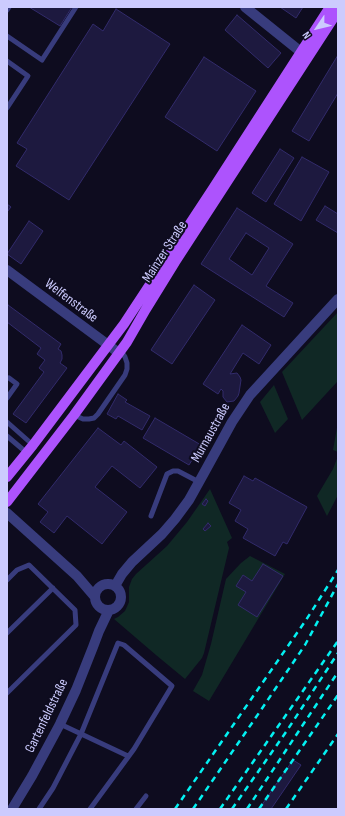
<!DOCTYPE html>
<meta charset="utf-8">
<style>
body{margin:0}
#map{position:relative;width:345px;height:816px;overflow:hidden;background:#0e0c1f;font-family:"Sofia Sans Condensed",sans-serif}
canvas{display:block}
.frame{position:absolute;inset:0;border:8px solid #cccbfe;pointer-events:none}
.north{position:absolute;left:297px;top:8px;width:40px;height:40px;-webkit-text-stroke:3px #0e0c1f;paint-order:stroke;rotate:235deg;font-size:11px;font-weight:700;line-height:16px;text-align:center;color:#cccbfe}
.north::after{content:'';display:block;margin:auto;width:14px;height:18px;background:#cccbfe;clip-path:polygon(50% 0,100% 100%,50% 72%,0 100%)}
</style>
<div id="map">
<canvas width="345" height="816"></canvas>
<div class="frame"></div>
<div class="north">N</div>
</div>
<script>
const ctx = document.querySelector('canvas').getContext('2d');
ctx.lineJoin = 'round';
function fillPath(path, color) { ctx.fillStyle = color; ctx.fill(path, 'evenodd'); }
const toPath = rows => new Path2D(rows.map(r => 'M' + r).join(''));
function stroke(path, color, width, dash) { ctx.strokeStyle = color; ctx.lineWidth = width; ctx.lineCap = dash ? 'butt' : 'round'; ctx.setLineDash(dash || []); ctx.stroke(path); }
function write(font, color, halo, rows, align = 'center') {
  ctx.font = font + ' "Sofia Sans Condensed",sans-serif'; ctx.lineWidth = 4; ctx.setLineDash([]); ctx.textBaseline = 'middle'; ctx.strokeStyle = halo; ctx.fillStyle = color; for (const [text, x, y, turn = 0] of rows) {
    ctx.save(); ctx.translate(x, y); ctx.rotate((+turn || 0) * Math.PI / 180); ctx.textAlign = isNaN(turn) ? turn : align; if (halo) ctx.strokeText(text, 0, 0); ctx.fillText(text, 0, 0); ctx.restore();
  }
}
const green = toPath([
 [338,312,338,384,337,382,302,420,282,372],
 [274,385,288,419,275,433,260,402],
 [338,422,338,452,333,450],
 [338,456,338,495,327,516,317,496,333,469],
 [210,489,232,538,227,542,229,548,204,653,202,658,185,679,156,655,114,619,118,617,125,611,129,602,129,587,132,579,136,574,167,546,187,522],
 [250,556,285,574,209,701,193,691,202,675,211,644,226,579,241,563]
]);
const building = toPath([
 [29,7,72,7,60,26,29,7],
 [280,7,303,7,296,18,280,7],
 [116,9,170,44,69,200,16,166,27,149,17,143,93,24,103,31,116,9],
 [237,15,281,53,268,68,225,30,237,15],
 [338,55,338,93,309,141,292,131,338,55],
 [204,57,256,91,217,151,165,117,204,57],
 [280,149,294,158,266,202,252,193,280,149],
 [302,157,329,172,301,221,274,204,302,157],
 [7,204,11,207,7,212,7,204],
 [325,206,338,214,338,233,316,220,325,206],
 [237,208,293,244,266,286,293,303,284,317,201,264,237,208],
 [246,233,269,248,252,275,229,259,246,233],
 [29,221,43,231,21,264,7,254,29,221],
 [194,285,215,300,172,364,151,350,194,285],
 [8,305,61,344,58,349,61,351,62,355,62,359,60,363,67,368,26,423,13,414,44,372,39,368,45,360,37,354,41,348,7,322,7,307,8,305],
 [242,325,271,345,259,364,243,353,230,374,237,373,240,377,241,380,239,393,238,396,234,401,227,402,223,397,223,391,221,389,218,394,203,384,242,325],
 [118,394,127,400,125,402,150,416,142,430,118,416,116,419,107,414,118,394],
 [155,418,201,445,189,465,143,438,155,418],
 [98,428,121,445,124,441,157,467,140,488,112,466,95,487,127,512,102,544,67,516,54,533,40,522,48,512,38,504,98,428],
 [244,476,253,481,255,478,307,507,287,544,283,542,275,556,243,538,248,529,235,521,241,510,229,503,244,476],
 [206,499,208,501,205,506,202,504,206,499],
 [208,523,211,526,205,531,203,529,208,523],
 [263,564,283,576,257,617,238,605,246,592,236,586,243,575,252,581,263,564],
 [293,760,301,765,271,809,259,809,293,760]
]);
const service = toPath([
 [7,10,9,7],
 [7,36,42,60,76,7],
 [7,61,28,76,7,108],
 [7,398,17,384,9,378],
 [74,415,83,419,89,419,94,418,98,414,125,375,127,369,127,363,125,357,121,351],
 [7,422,33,445],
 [7,436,27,453],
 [151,516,167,474,173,471,178,471,199,482],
 [7,580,17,570,29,565,75,610,76,625,7,693],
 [7,633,53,588],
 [60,724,128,756],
 [39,809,53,788,81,734,118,643,124,645,172,686,134,749,90,809],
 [136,809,146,796]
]);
const minor = toPath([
 [245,7,301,52],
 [7,270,119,353],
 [7,513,77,576,95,597],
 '95 597a13 13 0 1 1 26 0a13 13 0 1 1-26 0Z',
 [115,586,122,574,132,562,162,534,175,519,189,500,204,473,232,422,250,395,338,299],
 [12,809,32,776,60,724,76,690,93,647,99,631,109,610]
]);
const primary = toPath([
 [7,477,33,445,124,324,214,187,330,7],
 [7,502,74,415,127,342,146,309,175,262,338,11]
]);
const rail = toPath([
 [175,809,306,620,338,570],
 [193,809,263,707,305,645,338,584],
 [220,809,338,641],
 [232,809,286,732,338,653],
 [247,809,338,672],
 [259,809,338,695],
 [286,809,338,734]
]);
const streetNames = [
 ["Mainzer Straße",165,252,-57],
 ["Welfenstraße",71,301,37],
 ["Murnaustraße",211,433,-61],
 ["Gartenfeldstraße",47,716,-64]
];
fillPath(green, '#102825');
fillPath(building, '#1d193f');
stroke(building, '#322b6b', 1);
stroke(service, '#383c7d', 5);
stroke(minor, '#383c7d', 10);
stroke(primary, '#ad53fd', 10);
stroke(rail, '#03f1f2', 2.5, [6, 5]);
write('14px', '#cccbfe', '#0e0c1f', streetNames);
</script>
